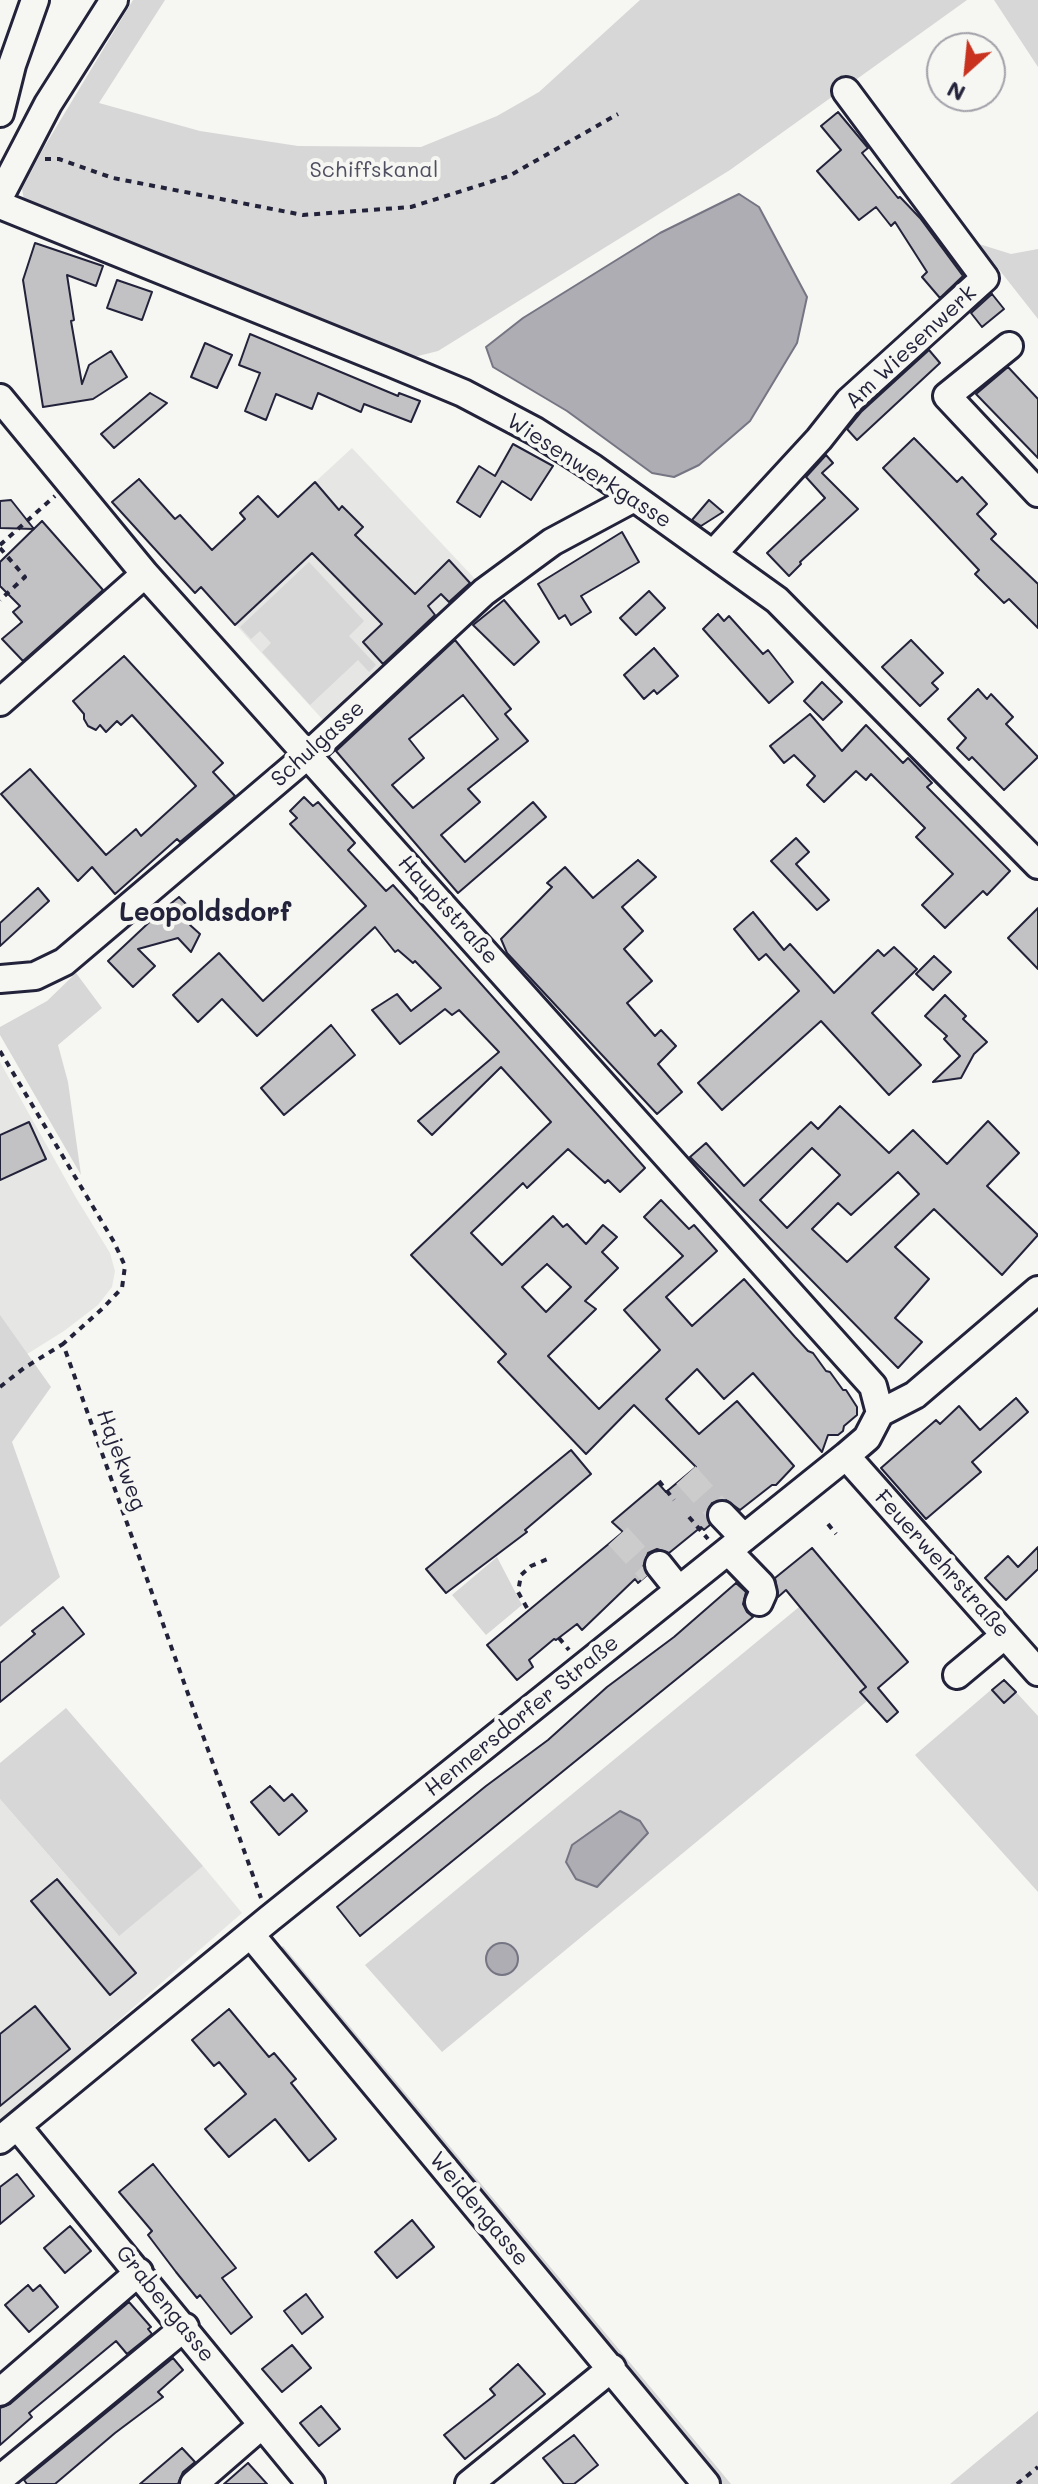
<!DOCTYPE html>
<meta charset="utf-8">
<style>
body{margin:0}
#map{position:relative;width:1038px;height:2484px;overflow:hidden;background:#f6f6f2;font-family:Mali,sans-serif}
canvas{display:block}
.north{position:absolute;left:926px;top:32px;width:80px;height:80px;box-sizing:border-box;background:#f6f6f2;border:2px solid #a1a1a9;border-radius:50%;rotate:207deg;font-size:22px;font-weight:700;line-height:32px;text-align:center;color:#22223b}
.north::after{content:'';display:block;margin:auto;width:28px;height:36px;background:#c8321e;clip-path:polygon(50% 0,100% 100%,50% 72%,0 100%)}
</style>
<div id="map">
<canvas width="1038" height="2484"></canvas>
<div class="north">N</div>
</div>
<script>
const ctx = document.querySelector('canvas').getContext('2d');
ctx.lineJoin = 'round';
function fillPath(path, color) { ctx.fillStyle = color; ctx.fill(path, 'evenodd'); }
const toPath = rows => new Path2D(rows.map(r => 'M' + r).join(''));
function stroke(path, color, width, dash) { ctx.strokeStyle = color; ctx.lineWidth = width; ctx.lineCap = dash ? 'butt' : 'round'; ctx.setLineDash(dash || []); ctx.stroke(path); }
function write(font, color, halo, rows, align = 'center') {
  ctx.font = font + ' Mali,sans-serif'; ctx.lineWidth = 8; ctx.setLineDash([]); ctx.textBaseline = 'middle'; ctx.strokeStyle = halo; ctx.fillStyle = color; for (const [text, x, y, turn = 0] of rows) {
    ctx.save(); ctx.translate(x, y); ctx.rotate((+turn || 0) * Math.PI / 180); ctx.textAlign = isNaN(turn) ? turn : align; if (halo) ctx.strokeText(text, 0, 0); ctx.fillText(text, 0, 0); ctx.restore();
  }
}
const built = toPath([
 [352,448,476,580,324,721,201,587],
 [0,1062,75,1196,110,1253,115,1271,112,1287,98,1305,64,1331,0,1371],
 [0,1799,118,1935,203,1866,242,1913,0,2123]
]);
const green = toPath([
 [133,0,165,0,99,103,200,131,298,146,421,147,497,116,539,92,640,0,967,0,730,170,438,351,410,358,396,356,24,200,22,189,43,149],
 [994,0,1038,0,1038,67],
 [979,244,1011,254,1038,249,1038,319],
 [309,562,364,621,349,636,376,665,369,672,358,660,310,705,262,652,271,643,260,631,251,639,240,627],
 [76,973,102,1008,58,1045,68,1082,81,1175,0,1035,0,1027,47,1001],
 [0,1315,51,1387,12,1442,60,1577,0,1627],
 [497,1557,522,1605,486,1635,452,1595],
 [799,1607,866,1687,860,1692,867,1701,442,2052,365,1965],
 [992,1689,1004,1703,1016,1692,1038,1716,1038,1892,915,1755],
 [66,1708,203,1866,119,1936,0,1799,0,1763],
 [283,1946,731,2484,716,2484,276,1953],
 [1038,2411,1038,2484,950,2484]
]);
const water = toPath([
 [739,194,759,207,807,297,797,343,750,421,699,465,674,477,652,473,567,411,493,367,486,347,523,318,660,233,739,194],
 [620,1811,640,1821,648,1833,597,1887,576,1879,566,1862,572,1845,620,1811],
 '486 1959a16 16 0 1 1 32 0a16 16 0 1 1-32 0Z'
]);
const building = toPath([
 [838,112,868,148,862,153,898,198,900,197,920,218,963,276,940,298,922,277,927,272,895,222,891,226,876,207,859,220,817,171,841,150,821,126,838,112],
 [35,243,103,266,96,286,67,275,74,320,71,321,82,384,89,365,111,351,127,377,93,399,43,407,23,280,35,243],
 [117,280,152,292,142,320,107,308,117,280],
 [992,294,1004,309,982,327,971,313,992,294],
 [250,334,398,396,399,393,420,401,411,422,364,404,361,412,318,393,312,409,276,394,266,420,245,411,260,373,239,365,250,334],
 [205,343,232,355,217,388,191,377,205,343],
 [929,350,940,363,857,440,847,429,861,412,929,350],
 [1008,367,1038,399,1038,458,976,394,1008,367],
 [150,393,167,403,114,448,101,434,150,393],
 [914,438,957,482,962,477,987,504,977,514,996,534,991,539,1038,584,1038,628,1009,599,1004,603,975,574,979,570,883,468,914,438],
 [513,444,553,466,531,500,502,481,480,517,457,502,479,466,495,476,513,444],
 [826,455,833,463,822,473,858,509,800,562,801,564,789,576,767,553,825,498,806,477,826,455],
 [139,479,175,519,180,515,212,550,245,519,240,513,258,496,278,517,315,482,339,510,342,506,363,527,355,535,415,594,449,560,470,583,449,602,441,594,428,606,435,615,383,664,363,642,382,624,312,553,235,625,201,587,195,593,112,502,139,479],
 [11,500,34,529,0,528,0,501,11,500],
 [709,500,723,512,701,526,692,520,709,500],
 [42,521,103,590,23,661,2,639,22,622,13,612,20,606,0,586,0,562,42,521],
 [622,532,639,562,581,596,591,612,571,625,565,615,559,619,538,584,622,532],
 [649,591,665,608,636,635,620,618,649,591],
 [504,600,539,642,514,665,473,625,504,600],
 [718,614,724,621,729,616,763,654,768,650,793,682,769,703,703,629,718,614],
 [455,640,511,709,505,714,528,741,468,789,480,802,441,835,465,862,533,802,546,817,458,893,336,751,455,640],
 [463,695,498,739,413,808,392,785,424,758,409,739,463,695],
 [911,640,943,673,932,683,938,689,920,706,882,667,911,640],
 [654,648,678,676,657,694,654,690,644,699,624,675,654,648],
 [124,656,223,763,213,772,235,796,180,842,177,839,115,894,92,867,78,881,1,794,30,769,106,855,136,829,141,836,196,786,132,715,121,725,117,721,106,732,100,725,96,730,88,726,84,719,84,714,73,701,124,656],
 [822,682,842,702,823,720,804,701,822,682],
 [978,689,987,699,991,694,1013,717,1006,724,1038,757,1004,790,972,757,969,760,957,748,966,738,948,719,978,689],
 [810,714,842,751,866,725,903,763,908,758,932,783,927,787,1010,871,987,895,983,891,945,928,922,905,953,874,916,837,925,828,871,774,866,780,856,771,824,802,807,785,815,776,794,755,784,763,770,746,810,714],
 [304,797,313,806,318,802,355,843,348,850,386,891,393,885,645,1168,620,1192,608,1180,605,1183,568,1149,527,1188,523,1183,471,1233,502,1265,553,1216,563,1227,567,1224,586,1244,603,1225,617,1237,602,1252,618,1268,585,1301,596,1309,548,1356,599,1409,660,1350,624,1310,683,1256,644,1217,661,1200,689,1229,694,1225,717,1251,666,1297,692,1326,744,1279,795,1337,808,1351,813,1353,826,1371,830,1372,843,1390,846,1390,857,1407,857,1415,844,1426,843,1431,838,1435,828,1435,822,1452,753,1373,724,1399,697,1369,666,1399,699,1434,737,1401,794,1466,776,1485,772,1485,740,1510,726,1500,712,1503,707,1511,710,1525,704,1530,701,1527,669,1553,657,1549,648,1553,643,1567,647,1575,638,1583,635,1579,582,1630,577,1624,556,1640,554,1639,529,1660,533,1667,517,1680,487,1645,623,1532,612,1522,658,1483,666,1492,696,1467,634,1405,586,1454,498,1362,506,1354,411,1255,551,1122,501,1067,432,1135,418,1121,499,1052,459,1010,452,1015,445,1009,400,1044,372,1010,397,994,411,1011,441,988,415,961,413,963,398,950,395,952,375,927,257,1036,222,999,198,1022,173,995,219,953,263,1001,366,906,290,824,297,818,290,811,304,797],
 [547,1264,571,1287,546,1312,522,1287,547,1264],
 [796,838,809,852,796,864,829,900,817,910,771,861,796,838],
 [638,860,656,877,622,907,643,931,624,949,652,981,627,1003,655,1036,661,1030,676,1046,658,1064,682,1092,657,1114,507,953,501,939,552,887,547,883,565,867,593,898,638,860],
 [38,888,49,901,0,946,0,923,38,888],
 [179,897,196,914,190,925,200,934,191,952,178,938,138,949,155,966,133,987,108,961,158,914,158,909,164,909,179,897],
 [1038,908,1038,969,1008,938,1038,908],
 [753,912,784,950,790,944,834,993,878,950,884,956,894,947,917,969,872,1013,921,1065,889,1095,821,1021,722,1110,698,1083,799,991,766,954,759,960,734,929,753,912],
 [934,956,951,972,933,990,916,974,934,956],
 [945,995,966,1016,963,1019,987,1042,974,1054,961,1078,933,1082,960,1056,944,1039,947,1036,925,1016,945,995],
 [331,1025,355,1055,284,1115,261,1088,331,1025],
 [840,1106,889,1153,913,1130,947,1164,988,1121,1019,1153,987,1186,1038,1235,1002,1275,934,1209,895,1247,929,1279,895,1318,922,1342,898,1368,690,1157,706,1143,744,1186,811,1122,818,1129,840,1106],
 [812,1148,840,1175,787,1228,760,1200,812,1148],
 [898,1172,919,1194,847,1262,812,1229,838,1203,851,1215,898,1172],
 [29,1122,46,1159,0,1180,0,1135,29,1122],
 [1016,1398,1028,1412,972,1462,981,1472,926,1519,881,1468,936,1420,940,1424,959,1406,980,1430,1016,1398],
 [571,1450,591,1474,525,1530,527,1532,446,1593,426,1569,571,1450],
 [1038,1547,1038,1569,1006,1600,985,1578,1008,1556,1018,1567,1038,1547],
 [812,1548,908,1662,878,1688,898,1712,887,1722,860,1692,866,1687,786,1590,778,1597,775,1578,812,1548],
 [736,1583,746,1592,743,1604,747,1612,753,1617,360,1936,337,1907,486,1786,548,1740,607,1687,674,1637,736,1583],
 [63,1607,84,1634,0,1702,0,1663,35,1634,32,1631,63,1607],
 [1004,1680,1016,1692,1004,1703,992,1690,1004,1680],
 [270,1786,284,1801,292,1794,307,1811,279,1835,251,1802,270,1786],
 [57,1879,136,1973,110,1995,31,1901,57,1879],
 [35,2006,70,2049,0,2106,0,2034,35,2006],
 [229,2009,269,2057,274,2053,296,2079,291,2083,336,2139,309,2161,275,2119,229,2157,205,2129,246,2094,219,2062,214,2066,192,2040,229,2009],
 [153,2164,236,2268,222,2278,252,2317,231,2334,200,2295,197,2298,176,2272,148,2235,152,2231,119,2192,153,2164],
 [17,2174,34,2196,0,2224,0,2187,17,2174],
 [412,2220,434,2247,397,2278,375,2252,412,2220],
 [70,2226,91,2251,65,2273,44,2248,70,2226],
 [28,2285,33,2291,40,2285,58,2307,29,2332,5,2305,28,2285],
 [306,2294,323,2317,302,2334,284,2311,306,2294],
 [129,2302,151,2327,148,2329,152,2334,127,2354,116,2341,29,2413,32,2417,0,2445,0,2408,10,2404,129,2302],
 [292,2345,311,2368,282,2392,262,2369,292,2345],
 [173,2358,183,2370,158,2392,163,2397,115,2433,55,2484,27,2484,24,2480,173,2358],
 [518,2364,545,2394,465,2459,444,2435,495,2395,490,2389,518,2364],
 [321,2406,340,2429,319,2446,300,2423,321,2406],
 [574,2435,598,2465,574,2484,564,2484,543,2458,574,2435],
 [182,2448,195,2462,183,2472,178,2484,140,2484,182,2448],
 [248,2463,267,2484,224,2484,248,2463]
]);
const minorTunnel = toPath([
 [686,1475,722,1515],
 [618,1536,651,1572]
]);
const path = toPath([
 [45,159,59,159,113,178,303,215,411,207,509,176,618,114],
 [0,545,55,496],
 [0,548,25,577,0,600],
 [0,1051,114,1242,125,1266,122,1288,103,1308,63,1344,261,1898],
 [0,1387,24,1368,63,1344],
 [659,1481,674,1500],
 [689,1517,708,1539],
 [828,1524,836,1534],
 [527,1608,518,1592,521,1575,531,1566,550,1558],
 [559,1638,569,1650],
 [1017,2484,1038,2467]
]);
const minor = toPath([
 [0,113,12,65,35,0],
 [0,196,48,104,114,0],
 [0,205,391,363,463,393,535,431,593,468,777,600,1038,865],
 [1009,346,947,396,1038,493],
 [0,398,145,574,873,1386,880,1413],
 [713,554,819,439,849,401,985,278,846,91],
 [0,702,145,574],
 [0,979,35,976,64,962,309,754,484,592,552,542,634,498],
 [846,1456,1038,1672],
 [722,1515,744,1538],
 [728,1551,761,1585,763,1593,759,1602],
 [659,1565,679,1590],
 [957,1675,1005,1635],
 [251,1935,706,2484],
 [17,2126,311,2484],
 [0,2140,269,1919,846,1456,867,1438,880,1413,915,1395,1038,1290],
 [0,2392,139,2272],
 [0,2479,185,2327],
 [194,2484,262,2425],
 [469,2484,612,2368]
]);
const parkNames = [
 ["Schiffskanal",374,170]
];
const streetNames = [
 ["Am Wiesenwerk",911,347,-43],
 ["Wiesenwerkgasse",589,471,33],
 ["Schulgasse",318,744,-42],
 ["Hauptstraße",448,910,48],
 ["Hajekweg",121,1460,70],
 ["Feuerwehrstraße",942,1564,48],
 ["Hennersdorfer Straße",522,1716,-39],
 ["Weidengasse",479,2209,50],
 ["Grabengasse",165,2304,51]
];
const quarterNames = [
 ["Leopoldsdorf",205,913]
];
fillPath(built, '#e6e6e4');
fillPath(green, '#d7d7d7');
fillPath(water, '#adadb3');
stroke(water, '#757583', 2);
fillPath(building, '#c2c2c4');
stroke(building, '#22223b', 2);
stroke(minorTunnel, '#cccccd', 26, [26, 13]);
stroke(minor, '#22223b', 32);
stroke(path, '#22223b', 4, [6, 6]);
stroke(minor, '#f6f6f2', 26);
write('22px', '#4f4f62', '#f6f6f2', parkNames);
write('22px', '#22223b', '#f6f6f2', streetNames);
write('bold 26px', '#22223b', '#f6f6f2', quarterNames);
</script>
